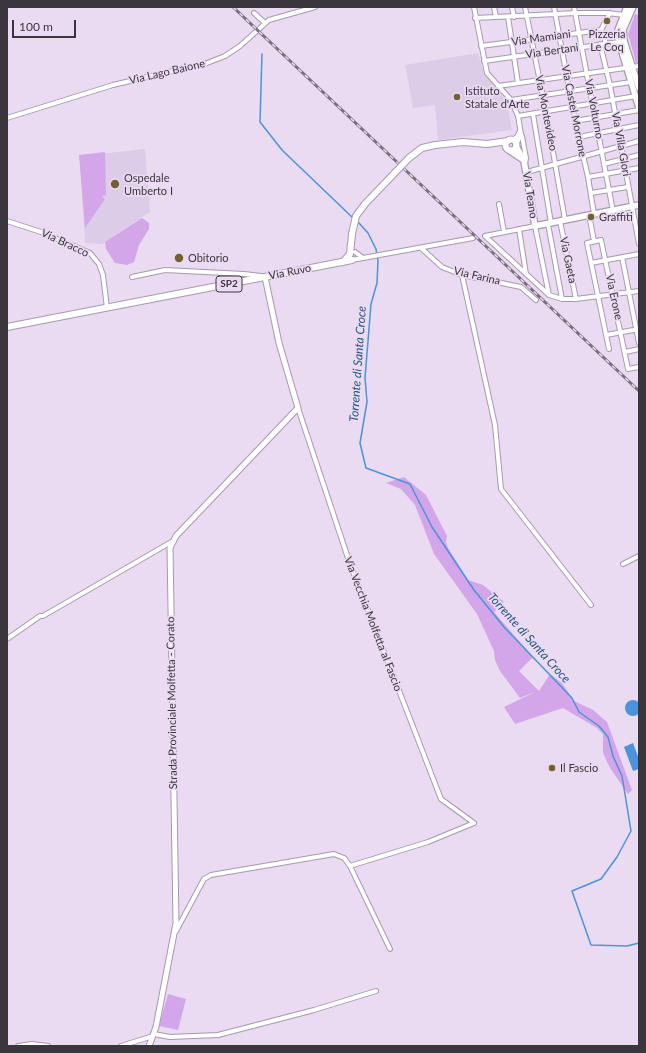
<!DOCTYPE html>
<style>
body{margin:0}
#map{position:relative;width:646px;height:1053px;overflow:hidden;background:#eadbf2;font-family:Lato,sans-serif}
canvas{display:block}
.frame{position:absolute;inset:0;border:8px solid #3b353e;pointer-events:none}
.scale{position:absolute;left:12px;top:20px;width:64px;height:18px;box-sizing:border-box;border:2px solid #3b353e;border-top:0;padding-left:5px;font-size:12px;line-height:14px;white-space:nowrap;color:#3b353e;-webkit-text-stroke:3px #eadbf2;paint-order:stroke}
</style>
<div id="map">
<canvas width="646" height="1053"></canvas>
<div class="frame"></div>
<div class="scale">100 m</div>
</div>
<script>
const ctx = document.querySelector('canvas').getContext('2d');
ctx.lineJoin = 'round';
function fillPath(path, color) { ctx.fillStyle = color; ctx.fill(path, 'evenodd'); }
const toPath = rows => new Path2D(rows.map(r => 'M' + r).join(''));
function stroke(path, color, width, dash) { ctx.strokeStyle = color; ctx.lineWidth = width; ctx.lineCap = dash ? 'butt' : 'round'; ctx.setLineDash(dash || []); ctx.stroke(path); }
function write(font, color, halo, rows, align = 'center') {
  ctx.font = font + ' Lato,sans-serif'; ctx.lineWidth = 3.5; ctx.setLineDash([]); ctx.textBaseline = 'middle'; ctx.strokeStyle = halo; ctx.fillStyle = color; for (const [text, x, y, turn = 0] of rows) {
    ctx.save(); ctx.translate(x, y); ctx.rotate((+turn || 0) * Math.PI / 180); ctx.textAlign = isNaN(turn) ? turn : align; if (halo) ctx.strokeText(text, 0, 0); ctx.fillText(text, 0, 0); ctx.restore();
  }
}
const built = toPath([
 [478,53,484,73,507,102,512,130,438,140,435,105,413,108,405,65],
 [145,149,150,212,102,244,85,243,80,156]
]);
const green = toPath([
 [635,14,639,15,639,63,636,63,628,34],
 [105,152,106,196,104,195,102,197,105,199,85,228,79,155],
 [142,218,149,223,149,229,139,245,134,262,127,265,115,263,106,249,105,242],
 [404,477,426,495,447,536,446,542,448,548,468,580,483,585,504,602,494,612,533,657,519,671,539,691,550,674,562,683,574,701,593,710,607,722,632,790,628,794,610,768,603,753,603,734,597,728,563,708,515,724,504,707,537,691,520,698,500,671,495,660,494,651,477,614,434,554,415,505,401,489,386,483],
 [168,994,186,999,178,1030,159,1026]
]);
const water = toPath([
 '625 708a8 8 0 1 1 16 0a8 8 0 1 1-16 0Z',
 [633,743,639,759,639,769,633,771,624,747]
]);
const stream = toPath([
 [262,54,260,122,282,150,353,218],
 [358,222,368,233,376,249,378,261,377,283,371,304,365,378,367,402,360,443,366,468,410,484,432,527,474,590,504,627,572,698,579,712,599,726,608,737,613,756,622,776,631,831,617,857,601,879,572,891,591,945,627,946,639,943]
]);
const minor = toPath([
 [474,7,487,73,511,100,518,116,521,134,516,145],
 [494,7,496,17],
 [512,7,514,17],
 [525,7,546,112,565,220],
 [554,7,575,121,588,177,594,214],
 [574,7,613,211],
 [254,13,265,23],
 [508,17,518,83],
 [475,18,576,13,607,13,624,15],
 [606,43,601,30,610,13],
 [600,44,610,85,639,244],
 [481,46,601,30],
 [484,61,619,42],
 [498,86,639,66],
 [511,100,631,82],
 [533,114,551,223],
 [518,116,636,96],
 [7,118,113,85,207,63,225,56,240,46,269,20,315,7],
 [575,121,639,110],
 [522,136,526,158,525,164],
 [579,137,639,125],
 [512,140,517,137,520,131],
 [604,164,639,155],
 [527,172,639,141],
 [588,177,639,168],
 [591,193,628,187],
 [499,204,504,232],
 [589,215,594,241],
 [7,221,41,232,90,253,99,264,103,275,107,308],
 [560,221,576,299],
 [548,224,562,299],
 [519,229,526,274],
 [485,236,549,295,562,299,576,299,639,291],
 [485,236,535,226,549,295],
 [421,248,442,267,462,275,521,287,536,300],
 [355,252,363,258],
 [622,257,639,343],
 [352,260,473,238],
 [591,263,639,254],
 [462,275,495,425,501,489,591,605],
 [132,277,165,270,244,274,261,276],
 [606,335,639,329],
 [609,349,587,243,601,240,628,369,639,367],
 [625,352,639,349],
 [298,408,350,564,441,799,474,823],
 [623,564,639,556],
 [7,639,40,616,43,616,173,541],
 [350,866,390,949],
 [176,931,204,879,211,875,334,854,344,858,350,866,428,842,474,823],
 [154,1034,170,1037,218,1035,314,1010,376,991],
 [18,1046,32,1044,48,1046],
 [121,1046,153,1036]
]);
const tertiary = toPath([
 [149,1046,156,1027,176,923,170,548,176,536,298,408,279,343,265,277]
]);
const secondary = toPath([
 [627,7,618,30,619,42,639,108],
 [633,7,623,30,624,41,639,88],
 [516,146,524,161,535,226,639,205],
 [510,151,522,159]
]);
const primary = toPath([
 '505.5 145a5.5 5.5 0 1 1 11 0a5.5 5.5 0 1 1-11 0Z',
 [435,145,463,142,487,144,508,141],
 [343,262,350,254,352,234],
 [7,327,352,260]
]);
const rail = toPath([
 [233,7,639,391]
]);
const primaryBridge = toPath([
 [352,234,356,216,365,204,409,158,422,148,435,145]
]);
const markers = [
 [607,21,4,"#72602e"],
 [457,97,4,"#72602e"],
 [115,184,5,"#72602e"],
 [591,217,4,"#72602e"],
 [179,258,5,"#72602e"],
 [552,768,4,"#72602e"]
];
const shields = [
 [229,284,26]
];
const shieldNames = [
 ["SP2",229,284]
];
const poiNames = [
 ["Pizzeria",607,34,"center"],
 ["Le Coq",607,47,"center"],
 ["Istituto",465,91],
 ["Statale d'Arte",465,104],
 ["Ospedale",124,178],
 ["Umberto I",124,191],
 ["Graffiti",599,217],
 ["Obitorio",188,258],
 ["Il Fascio",560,768]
];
const streetNames = [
 ["Via Mamiani",541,38,-8],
 ["Via Bertani",552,51,-8],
 ["Via Lago Baione",167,72,-13],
 ["Via Volturno",594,109,79],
 ["Via Castel Morrone",574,111,79],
 ["Via Montevideo",546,113,79],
 ["Via Villa Glori",621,144,80],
 ["Via Teano",530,195,81],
 ["Via Bracco",65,243,25],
 ["Via Gaeta",568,260,78],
 ["Via Ruvo",290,272,-11],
 ["Via Farina",477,276,13],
 ["Via Erone",614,297,78],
 ["Via Vecchia Molfetta al Fascio",373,624,69],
 ["Strada Provinciale Molfetta - Corato",172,703,-91]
];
const waterNames = [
 ["Torrente di Santa Croce",358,364,-86],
 ["Torrente di Santa Croce",529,638,48]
];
fillPath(built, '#ddcce8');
fillPath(green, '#d2a6e9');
fillPath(water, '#4b93da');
stroke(stream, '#4b93da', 1.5);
stroke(minor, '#a79aaf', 6);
stroke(tertiary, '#a79aaf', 7);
stroke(secondary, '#a79aaf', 8);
stroke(primary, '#a79aaf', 8);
stroke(minor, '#fff', 4);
stroke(tertiary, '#fff', 5);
stroke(secondary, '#fff', 5.5);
stroke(primary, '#fff', 6);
stroke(rail, '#786f7d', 3);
stroke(rail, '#eadbf2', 1.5, [4.5]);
stroke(primaryBridge, '#a79aaf', 8, []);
stroke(primaryBridge, '#fff', 6);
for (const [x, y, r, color] of markers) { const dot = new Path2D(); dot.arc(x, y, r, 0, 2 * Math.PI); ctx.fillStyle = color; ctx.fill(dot); stroke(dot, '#eadbf2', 1.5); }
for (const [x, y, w] of shields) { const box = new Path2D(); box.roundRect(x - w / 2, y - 8, w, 16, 3); ctx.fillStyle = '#eadbf2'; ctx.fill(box); stroke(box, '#3b353e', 1); }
write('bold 10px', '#3b353e', null, shieldNames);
write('11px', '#3b353e', '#eadbf2', poiNames, 'left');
write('11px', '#3b353e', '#eadbf2', streetNames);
write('italic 12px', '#235484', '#eadbf2', waterNames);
</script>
